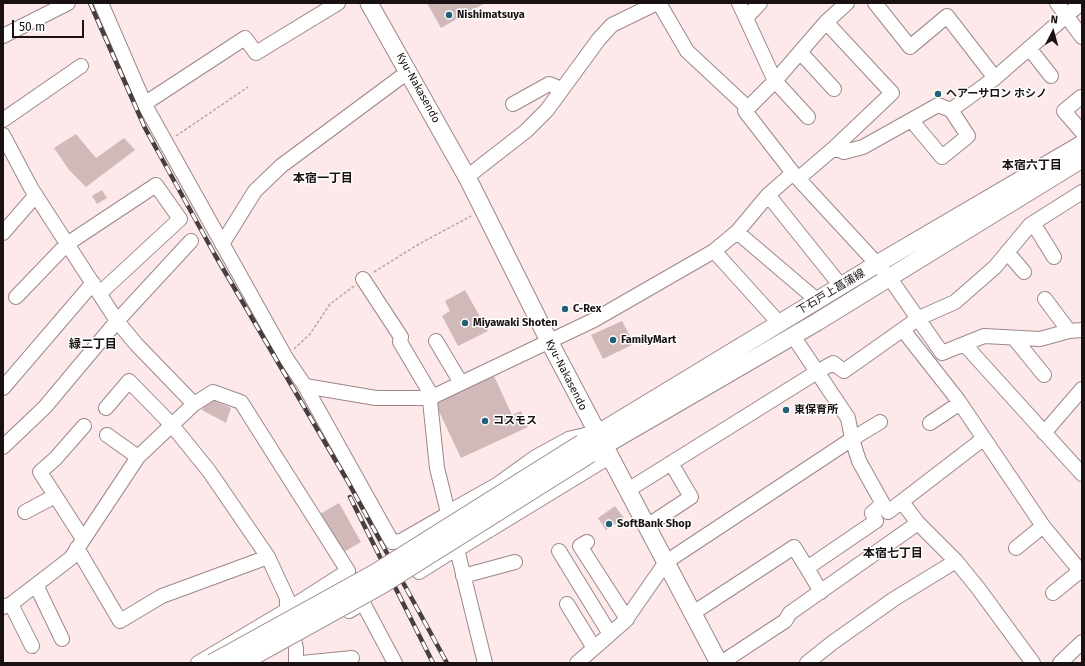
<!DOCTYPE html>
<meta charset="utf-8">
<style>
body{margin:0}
#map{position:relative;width:1085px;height:666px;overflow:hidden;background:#fde9e9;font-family:"Fira Sans",sans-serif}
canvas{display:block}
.frame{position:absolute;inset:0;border:4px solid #1a1212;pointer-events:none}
.north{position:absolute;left:1033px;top:12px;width:40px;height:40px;-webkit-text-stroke:3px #fff;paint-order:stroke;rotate:6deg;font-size:11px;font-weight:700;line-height:16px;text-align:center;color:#1a1212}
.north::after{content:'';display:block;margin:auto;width:14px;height:18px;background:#1a1212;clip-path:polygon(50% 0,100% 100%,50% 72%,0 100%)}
.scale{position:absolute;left:12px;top:20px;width:72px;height:18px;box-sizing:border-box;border:2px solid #1a1212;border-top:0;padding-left:5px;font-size:12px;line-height:14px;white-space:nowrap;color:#1a1212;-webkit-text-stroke:3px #fff;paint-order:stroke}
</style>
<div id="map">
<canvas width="1085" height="666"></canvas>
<div class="frame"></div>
<div class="north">N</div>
<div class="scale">50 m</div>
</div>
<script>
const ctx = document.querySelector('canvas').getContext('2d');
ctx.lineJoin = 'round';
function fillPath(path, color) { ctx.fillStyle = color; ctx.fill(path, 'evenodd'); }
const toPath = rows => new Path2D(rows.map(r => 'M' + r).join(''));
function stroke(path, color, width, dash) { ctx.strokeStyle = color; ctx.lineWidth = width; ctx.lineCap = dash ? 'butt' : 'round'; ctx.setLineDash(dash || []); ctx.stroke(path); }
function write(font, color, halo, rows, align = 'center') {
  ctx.font = font + ' "Fira Sans","Noto Sans JP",sans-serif'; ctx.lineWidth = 3; ctx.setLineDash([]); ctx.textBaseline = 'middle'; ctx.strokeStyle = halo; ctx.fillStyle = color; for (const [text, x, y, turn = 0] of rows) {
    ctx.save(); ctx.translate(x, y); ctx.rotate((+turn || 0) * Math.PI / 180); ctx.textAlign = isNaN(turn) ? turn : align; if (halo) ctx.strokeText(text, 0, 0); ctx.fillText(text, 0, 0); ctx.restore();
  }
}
const building = toPath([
 [427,3,485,3,441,28],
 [76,134,96,158,124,138,135,150,86,187,69,170,54,148],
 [102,190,107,198,97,204,92,196],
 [465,290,488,331,458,346,442,316,450,311,445,301],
 [622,321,634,344,603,359,591,335],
 [494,376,512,415,521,411,528,427,461,458,435,403],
 [208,398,231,408,226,423,202,410],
 [339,503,361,542,342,553,320,514],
 [615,506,624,518,606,530,598,518]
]);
const path = toPath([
 [176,136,248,87],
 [374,272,419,244,471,216],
 [294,349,310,334,330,304,354,286]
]);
const minor = toPath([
 [101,3,146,107,286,358,305,386,392,542,401,541,448,514],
 [659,3,687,51,748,108],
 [739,3,775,81,808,117],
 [847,3,826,22,775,81,745,111,793,173,889,277,942,353,984,336,1040,339,1069,331,1082,330],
 [875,3,910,47,947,16,995,78],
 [1057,3,1082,37],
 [746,18,760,3],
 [3,36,68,3],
 [1029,48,1051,76],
 [800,52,834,89],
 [1081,97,1064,111,1082,132],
 [144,104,245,38,256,53,338,3],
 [513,104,549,84,561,89],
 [951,110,995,78,1081,3],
 [3,120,81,66],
 [3,135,31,188,117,321,136,344,194,404],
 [834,148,844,152,863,147,938,105,951,110,968,136,942,157,912,121],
 [467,177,526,131,547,110,599,39,612,25,657,3],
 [799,178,834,148,892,93,826,22],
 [768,195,841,286],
 [1033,223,1054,257],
 [737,232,818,301],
 [3,233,36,195],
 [222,244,255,191,281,166,409,71],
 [714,251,780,324],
 [1007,252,1024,272],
 [363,279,401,337,400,342,429,391,437,468,485,663],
 [16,297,67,244,156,185,180,219,100,293],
 [1045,299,1069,331],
 [903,330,958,400,1043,526,1082,573],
 [1014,338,1044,375],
 [436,341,461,383],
 [965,345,1082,474],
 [305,386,376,398,430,398,594,320,714,251,737,232,768,195,793,173],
 [3,388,93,283],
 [106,408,129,381,171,424,209,471,268,557,287,598,287,610,296,648,296,663],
 [880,422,852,439,859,461,883,504],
 [930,423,960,403],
 [1044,433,1082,389],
 [107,435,138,457],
 [3,447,45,407,117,321,191,241],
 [628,490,817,372,833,363,844,371,919,318,955,302,995,267,1030,225,1082,192],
 [25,512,55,496],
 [918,523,956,561],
 [647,526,691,497,671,463],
 [83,539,40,472,55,459,84,426],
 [587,542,580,546,627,619],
 [77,548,120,621,162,596,268,557],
 [1016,548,1043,526],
 [559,551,610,634],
 [410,555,419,572,457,548],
 [807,568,821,592],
 [463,576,515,562],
 [36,585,62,639],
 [1053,593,1080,571],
 [11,604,32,646],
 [567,604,594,648],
 [3,607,11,604,71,558,138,457,194,404,213,392,241,402,348,571,287,610,198,663],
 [349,611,363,603,395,663],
 [693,613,794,547,807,568,876,521,872,513,883,504,888,512,983,439],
 [302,663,352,658],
 [577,663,625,621,666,562,852,439,848,418,793,336],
 [721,663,785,621,790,613,918,523,902,502],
 [807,663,832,643,894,599,956,561,978,588,1033,663],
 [1060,663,1082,642]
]);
const major = toPath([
 [369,3,467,177,549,341,719,663],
 [587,440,877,264,1082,144],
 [595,451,817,322,1082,159],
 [448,514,498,486,537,458,570,440,592,435],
 [457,548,608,456]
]);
const rail = toPath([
 [90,3,145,128,215,255,347,480,447,663],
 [350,497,433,663]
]);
const majorBridge = toPath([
 [212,663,375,573,582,443],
 [241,663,380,586,590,454]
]);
const markers = [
 [449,15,4,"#246178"],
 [938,94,4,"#246178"],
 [565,309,4,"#246178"],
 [465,323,4,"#246178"],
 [613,340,4,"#246178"],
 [786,410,4,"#246178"],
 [485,421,4,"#246178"],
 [609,524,4,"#246178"]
];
const poiNames = [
 ["Nishimatsuya",457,15],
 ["ヘアーサロン ホシノ",946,94],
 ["C-Rex",573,309],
 ["Miyawaki Shoten",473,323],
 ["FamilyMart",621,340],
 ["東保育所",794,410],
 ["コスモス",493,421],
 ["SoftBank Shop",617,524]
];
const streetNames = [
 ["Kyu-Nakasendo",418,88,61],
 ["下石戸上菖蒲線",831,292,-31],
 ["Kyu-Nakasendo",566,375,63]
];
const neighbourhoodNames = [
 ["本宿六丁目",1032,166],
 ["本宿一丁目",323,179],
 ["緑二丁目",93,345],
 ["本宿七丁目",893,554]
];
fillPath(building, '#d1b9ba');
stroke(minor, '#9d8788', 16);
stroke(major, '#9d8788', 19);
stroke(path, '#b5a4a4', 1.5, [3, 2]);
stroke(minor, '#fff', 14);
stroke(major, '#fff', 17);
stroke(rail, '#483e3e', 4.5);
stroke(rail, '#fff', 3, [9]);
stroke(majorBridge, '#9d8788', 19, []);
stroke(majorBridge, '#fff', 17);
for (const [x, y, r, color] of markers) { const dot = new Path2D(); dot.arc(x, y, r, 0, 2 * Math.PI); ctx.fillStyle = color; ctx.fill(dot); stroke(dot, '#fff', 1.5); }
write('bold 11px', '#1a1212', '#fff', poiNames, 'left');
write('11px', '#1a1212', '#fff', streetNames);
write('bold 12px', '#1a1212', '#fff', neighbourhoodNames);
</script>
